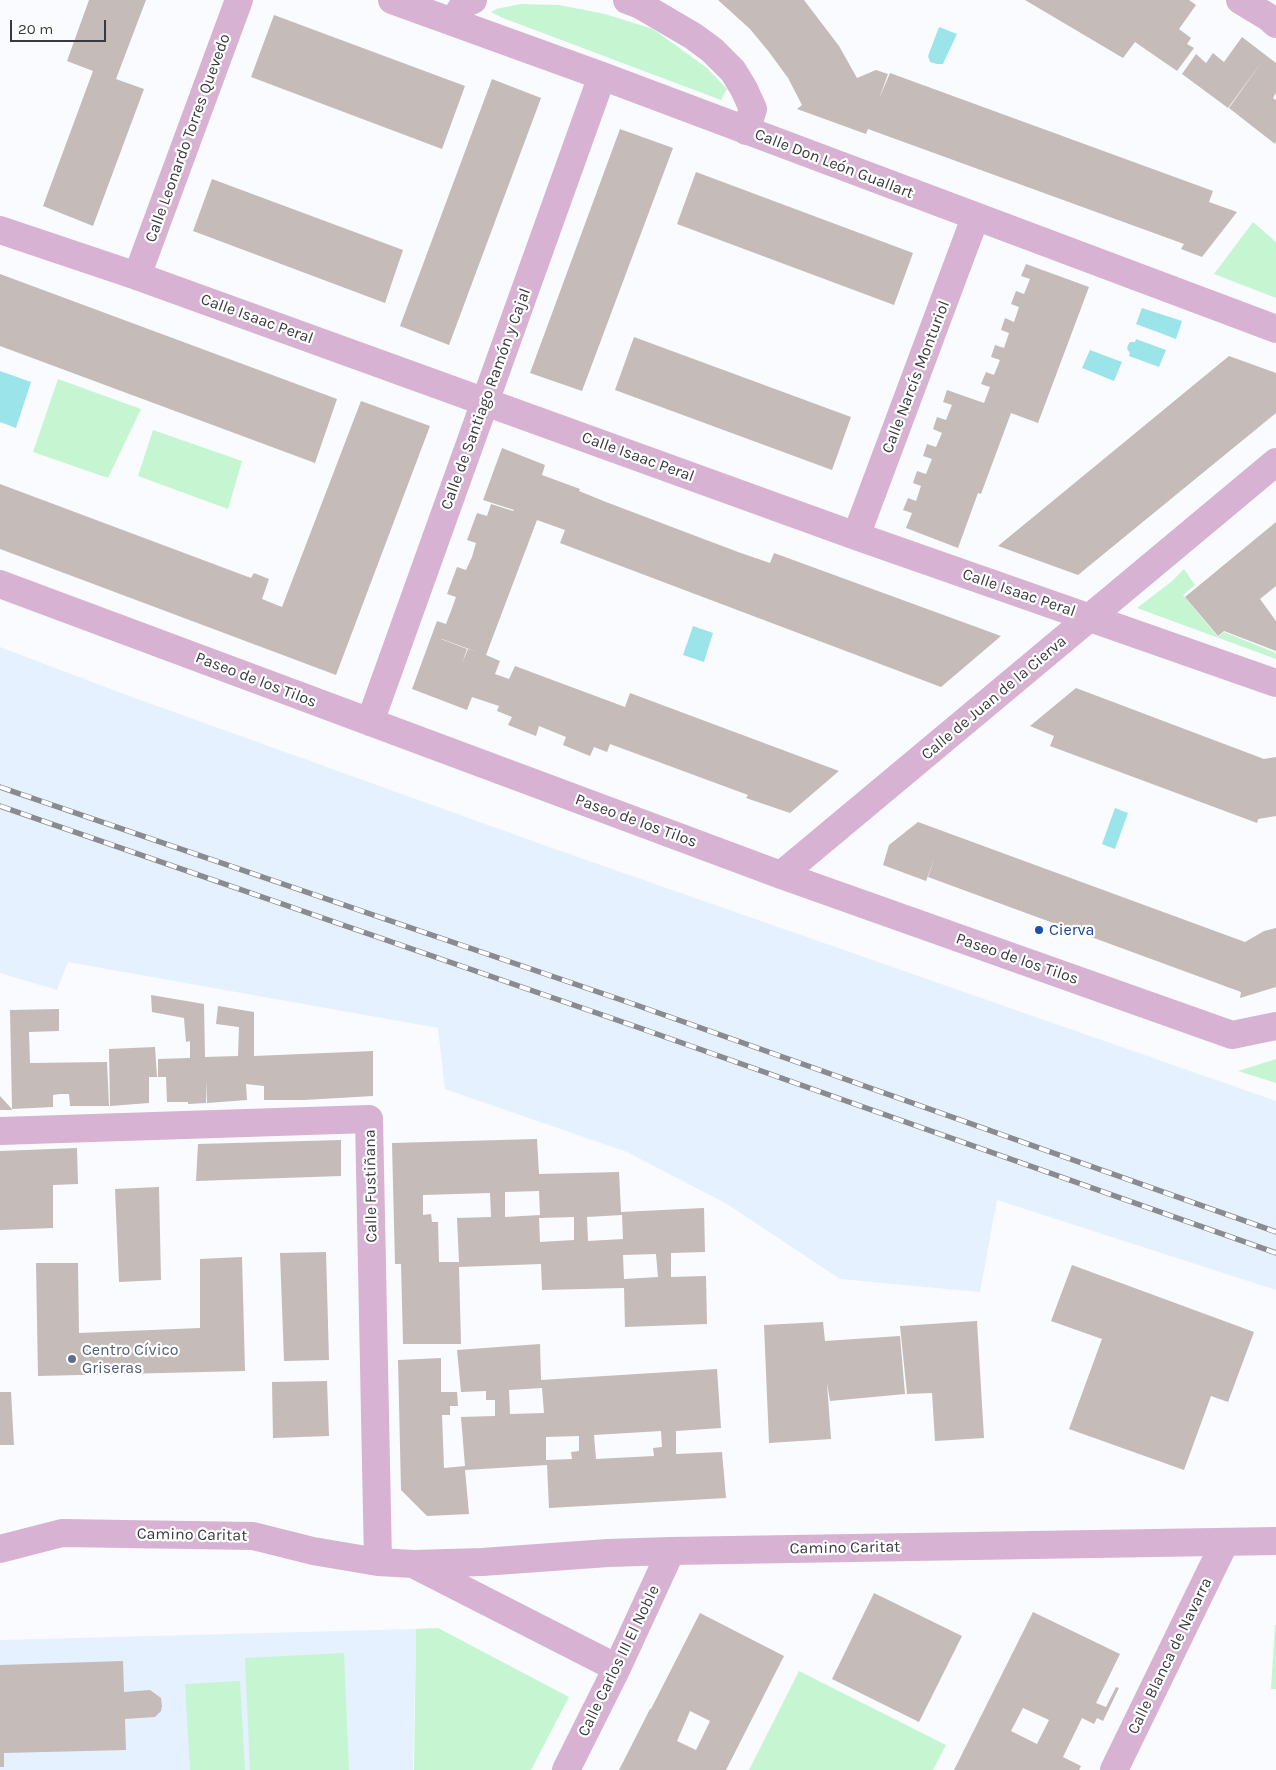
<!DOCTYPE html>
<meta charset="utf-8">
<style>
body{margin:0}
#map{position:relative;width:1276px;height:1770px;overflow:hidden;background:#f9fbfe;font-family:Karla,sans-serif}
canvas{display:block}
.scale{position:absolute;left:10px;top:20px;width:96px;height:22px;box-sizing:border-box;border:2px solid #383a3d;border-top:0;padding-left:6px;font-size:15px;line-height:18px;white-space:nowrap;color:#383a3d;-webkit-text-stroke:4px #fff;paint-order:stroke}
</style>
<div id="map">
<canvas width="1276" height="1770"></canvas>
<div class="scale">20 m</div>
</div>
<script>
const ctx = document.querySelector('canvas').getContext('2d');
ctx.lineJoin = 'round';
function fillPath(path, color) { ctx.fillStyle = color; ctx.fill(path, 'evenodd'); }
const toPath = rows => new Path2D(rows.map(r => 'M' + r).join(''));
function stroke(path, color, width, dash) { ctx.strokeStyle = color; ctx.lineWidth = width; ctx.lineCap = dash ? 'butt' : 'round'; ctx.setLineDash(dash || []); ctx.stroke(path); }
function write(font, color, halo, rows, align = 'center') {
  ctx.font = font + ' Karla,sans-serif'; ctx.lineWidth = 4.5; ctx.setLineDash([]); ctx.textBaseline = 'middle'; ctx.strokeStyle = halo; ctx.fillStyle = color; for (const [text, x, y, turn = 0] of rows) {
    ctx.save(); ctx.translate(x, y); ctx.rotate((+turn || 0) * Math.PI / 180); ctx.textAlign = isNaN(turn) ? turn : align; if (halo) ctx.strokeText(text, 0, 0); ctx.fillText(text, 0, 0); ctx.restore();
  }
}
const built = toPath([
 [0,647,121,693,549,847,1276,1101,1276,1290,997,1200,980,1292,840,1279,727,1204,627,1152,445,1089,438,1028,68,962,57,990,0,973],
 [416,1629,413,1770,0,1770,0,1640]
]);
const green = toPath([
 [521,4,559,5,605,14,653,29,707,68,727,89,721,100,503,18,491,12,496,9],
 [1253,222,1276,242,1276,298,1214,274],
 [58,379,141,409,108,478,33,452],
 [153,430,242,461,228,509,138,476],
 [1184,569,1195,585,1183,595,1218,637,1224,632,1276,653,1276,659,1137,608,1171,582],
 [1276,1059,1276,1083,1238,1071],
 [1275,1625,1276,1625,1276,1689,1271,1689],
 [438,1628,569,1697,531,1770,414,1770,416,1629],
 [344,1653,349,1770,250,1770,245,1658],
 [799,1671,946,1745,933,1770,749,1770],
 [240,1681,245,1770,190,1770,185,1684]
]);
const water = toPath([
 [939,27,957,34,943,64,937,64,930,62,928,56],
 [1142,308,1182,321,1176,339,1136,324],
 [1136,339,1166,350,1159,367,1129,356,1130,353,1127,349,1128,345,1130,342,1135,342],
 [1090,350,1122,362,1114,381,1082,368],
 [0,371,31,382,16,428,0,422],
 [693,626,713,633,704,662,683,655],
 [1115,808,1128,813,1115,849,1102,844]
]);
const building = toPath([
 [89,0,146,0,116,79,99,73,144,89,93,226,43,206,93,71,67,61],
 [718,0,804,0,839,46,857,78,876,70,888,74,879,99,890,73,1213,191,1209,202,1237,212,1202,257,1181,249,1184,244,868,129,866,134,797,109,802,105,788,78,769,52,750,29],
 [1025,0,1189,0,1196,5,1179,29,1191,38,1187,44,1194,48,1177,71,1135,42,1123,58],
 [274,15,465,86,442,149,251,77],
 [1242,37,1276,63,1276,93,1273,98,1276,100,1276,141,1275,144,1229,108,1263,60,1228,108,1182,74,1196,54,1206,63,1213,53,1224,62],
 [492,79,541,98,449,345,400,326],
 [620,129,673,148,582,391,530,373],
 [696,172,913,253,894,305,677,224],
 [212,179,403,250,385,303,193,231],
 [1026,264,1089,287,1038,423,1011,413,981,494,978,493,958,548,906,528,912,513,903,510,908,498,916,501,921,486,913,483,917,471,926,474,932,459,923,456,927,444,936,447,942,433,933,429,937,417,946,420,952,405,943,402,947,390,984,403,990,387,981,384,986,372,994,375,1000,360,991,357,995,345,1004,348,1009,333,1001,330,1005,318,1014,322,1019,307,1011,304,1016,291,1024,294,1030,279,1021,276],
 [0,274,337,399,315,463,0,346],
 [634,337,851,417,832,470,615,390],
 [1229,356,1276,373,1276,413,1078,575,998,546],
 [361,401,430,426,336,675,0,549,0,484,251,578,254,573,269,579,262,599,282,607],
 [502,448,545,465,542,475,580,489,579,491,606,502,738,552,770,563,774,553,1001,636,941,687,560,543,565,530,537,520,486,655,500,661,495,674,509,679,515,666,625,707,630,693,839,771,790,813,746,798,748,795,610,744,607,752,594,747,590,756,563,745,566,737,539,726,536,736,508,725,512,717,497,711,499,706,472,697,467,710,412,689,437,621,446,624,451,611,456,597,447,594,457,567,466,570,472,557,476,543,467,540,477,513,487,516,491,504,513,511,514,510,483,500],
 [441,639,442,639,477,652,468,649,462,663,467,649],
 [1276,522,1276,586,1260,599,1276,621,1276,651,1224,631,1218,636,1185,597],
 [1076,688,1264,759,1276,757,1276,816,1258,819,1257,823,1050,746,1054,736,1030,726],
 [918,822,1245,942,1264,931,1276,928,1276,987,1240,998,1241,992,928,877,935,857,926,881,883,865,889,845],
 [151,995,204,1004,205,1057,238,1056,239,1027,216,1024,218,1006,254,1012,254,1056,373,1051,373,1096,304,1100,264,1100,264,1086,246,1084,247,1100,207,1103,207,1080,206,1103,188,1104,188,1102,167,1102,166,1077,158,1077,158,1059,190,1058,190,1041,186,1042,184,1018,152,1012],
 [59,1009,59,1031,29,1032,30,1063,107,1062,109,1106,70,1106,69,1094,60,1094,53,1095,53,1107,12,1109,10,1010],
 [155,1047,157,1077,149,1077,149,1103,110,1106,109,1049],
 [0,1096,11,1108,12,1110,0,1110],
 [537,1139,539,1174,619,1172,621,1212,704,1208,705,1252,671,1253,671,1277,706,1276,707,1324,625,1327,624,1288,542,1290,541,1264,459,1267,461,1344,403,1344,401,1264,395,1264,392,1143],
 [539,1191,540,1215,505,1217,505,1192],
 [490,1193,491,1217,457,1218,459,1262,439,1262,438,1222,432,1222,431,1214,423,1215,423,1195],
 [622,1215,623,1239,588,1241,587,1217],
 [574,1217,574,1240,540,1242,539,1218],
 [656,1254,658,1277,624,1279,623,1255],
 [341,1140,341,1176,196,1181,198,1144],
 [77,1148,78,1184,53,1185,53,1228,0,1230,0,1151],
 [159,1187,161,1280,119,1282,115,1189],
 [326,1252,329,1360,284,1361,280,1253],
 [242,1257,245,1371,38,1376,36,1263,78,1263,79,1333,200,1328,200,1259],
 [1072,1265,1254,1332,1228,1402,1211,1396,1184,1470,1069,1429,1102,1339,1051,1321],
 [977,1321,984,1438,935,1441,932,1393,907,1394,900,1326],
 [823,1322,825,1341,900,1336,905,1394,830,1401,827,1383,831,1439,769,1443,764,1325],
 [540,1344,541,1380,717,1369,721,1428,676,1431,676,1454,722,1452,726,1498,549,1508,547,1465,465,1470,469,1514,427,1516,401,1490,398,1360,441,1358,441,1392,457,1392,458,1406,450,1406,450,1415,442,1415,444,1468,465,1466,461,1417,495,1416,495,1400,486,1400,486,1391,461,1392,457,1350],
 [542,1388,544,1413,510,1414,509,1390],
 [661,1431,662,1447,653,1448,654,1456,596,1459,594,1435],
 [579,1436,579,1451,571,1452,572,1459,546,1460,546,1437],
 [327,1381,329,1436,273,1438,272,1382],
 [0,1392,11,1392,14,1445,0,1445],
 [874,1593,962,1636,919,1722,832,1679],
 [1033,1612,1120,1654,1096,1703,1106,1707,1116,1687,1119,1688,1103,1721,1097,1718,1094,1724,1082,1718,1063,1757,1081,1766,1079,1770,954,1770],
 [1023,1708,1049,1720,1037,1744,1011,1731],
 [700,1613,784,1656,726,1770,619,1770,650,1709,651,1709],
 [690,1711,710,1721,696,1750,677,1741],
 [123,1661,124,1692,150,1690,161,1698,162,1706,161,1711,155,1717,125,1719,126,1750,4,1753,4,1767,0,1767,0,1665]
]);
const minor = toPath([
 [392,0,602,76,1276,329],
 [627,0,640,5,693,36,712,50,733,71,744,89,753,109,746,131],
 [1240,0,1268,17,1276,24],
 [453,22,464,4,473,0],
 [0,230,137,276,856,536,1276,683],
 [137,276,239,0],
 [856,536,975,218],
 [0,584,781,875,1232,1035,1276,1026],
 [370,722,602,76],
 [781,875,1276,462],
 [0,1131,369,1119,378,1562],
 [0,1549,62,1533,253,1536,313,1551,378,1562,414,1564,482,1562,608,1553,671,1551,1276,1541],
 [417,1566,617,1668],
 [566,1770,617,1668,671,1551],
 [1114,1770,1225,1542]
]);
const rail = toPath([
 [0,787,639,1006,1276,1232],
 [0,806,637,1027,1276,1253]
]);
const markers = [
 [1039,930,5,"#1a4fb4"],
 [72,1359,5,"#5c6f8a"]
];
const streetNames = [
 ["Calle Leonardo Torres Quevedo",188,138,-70],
 ["Calle Don León Guallart",834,164,21],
 ["Calle Isaac Peral",257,319,20],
 ["Calle Narcís Monturiol",916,377,-69],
 ["Calle de Santiago Ramón y Cajal",486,399,-70],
 ["Calle Isaac Peral",638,457,20],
 ["Calle Isaac Peral",1019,593,19],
 ["Paseo de los Tilos",256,680,21],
 ["Calle de Juan de la Cierva",994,698,-40],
 ["Paseo de los Tilos",636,821,20],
 ["Paseo de los Tilos",1017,959,19],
 ["Calle Fustiñana",371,1186,-91],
 ["Camino Caritat",192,1535,1],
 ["Camino Caritat",845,1548,-1],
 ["Calle Blanca de Navarra",1170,1656,-64],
 ["Calle Carlos III El Noble",619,1661,-64]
];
const transitNames = [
 ["Cierva",1049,930]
];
const serviceNames = [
 ["Centro Cívico",82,1350],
 ["Griseras",82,1368]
];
fillPath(built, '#e5f1fe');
fillPath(green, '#c5f6d1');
fillPath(water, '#9be5ea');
fillPath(building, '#c5bbb8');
stroke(minor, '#d7b2d2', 28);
stroke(rail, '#898b8e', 5.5);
stroke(rail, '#fff', 4, [11]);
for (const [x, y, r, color] of markers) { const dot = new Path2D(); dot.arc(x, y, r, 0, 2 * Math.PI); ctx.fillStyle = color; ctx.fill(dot); stroke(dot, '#fff', 2); }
write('16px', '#383a3d', '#fff', streetNames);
write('16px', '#164399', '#fff', transitNames, 'left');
write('16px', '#4e5e75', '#fff', serviceNames, 'left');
</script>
